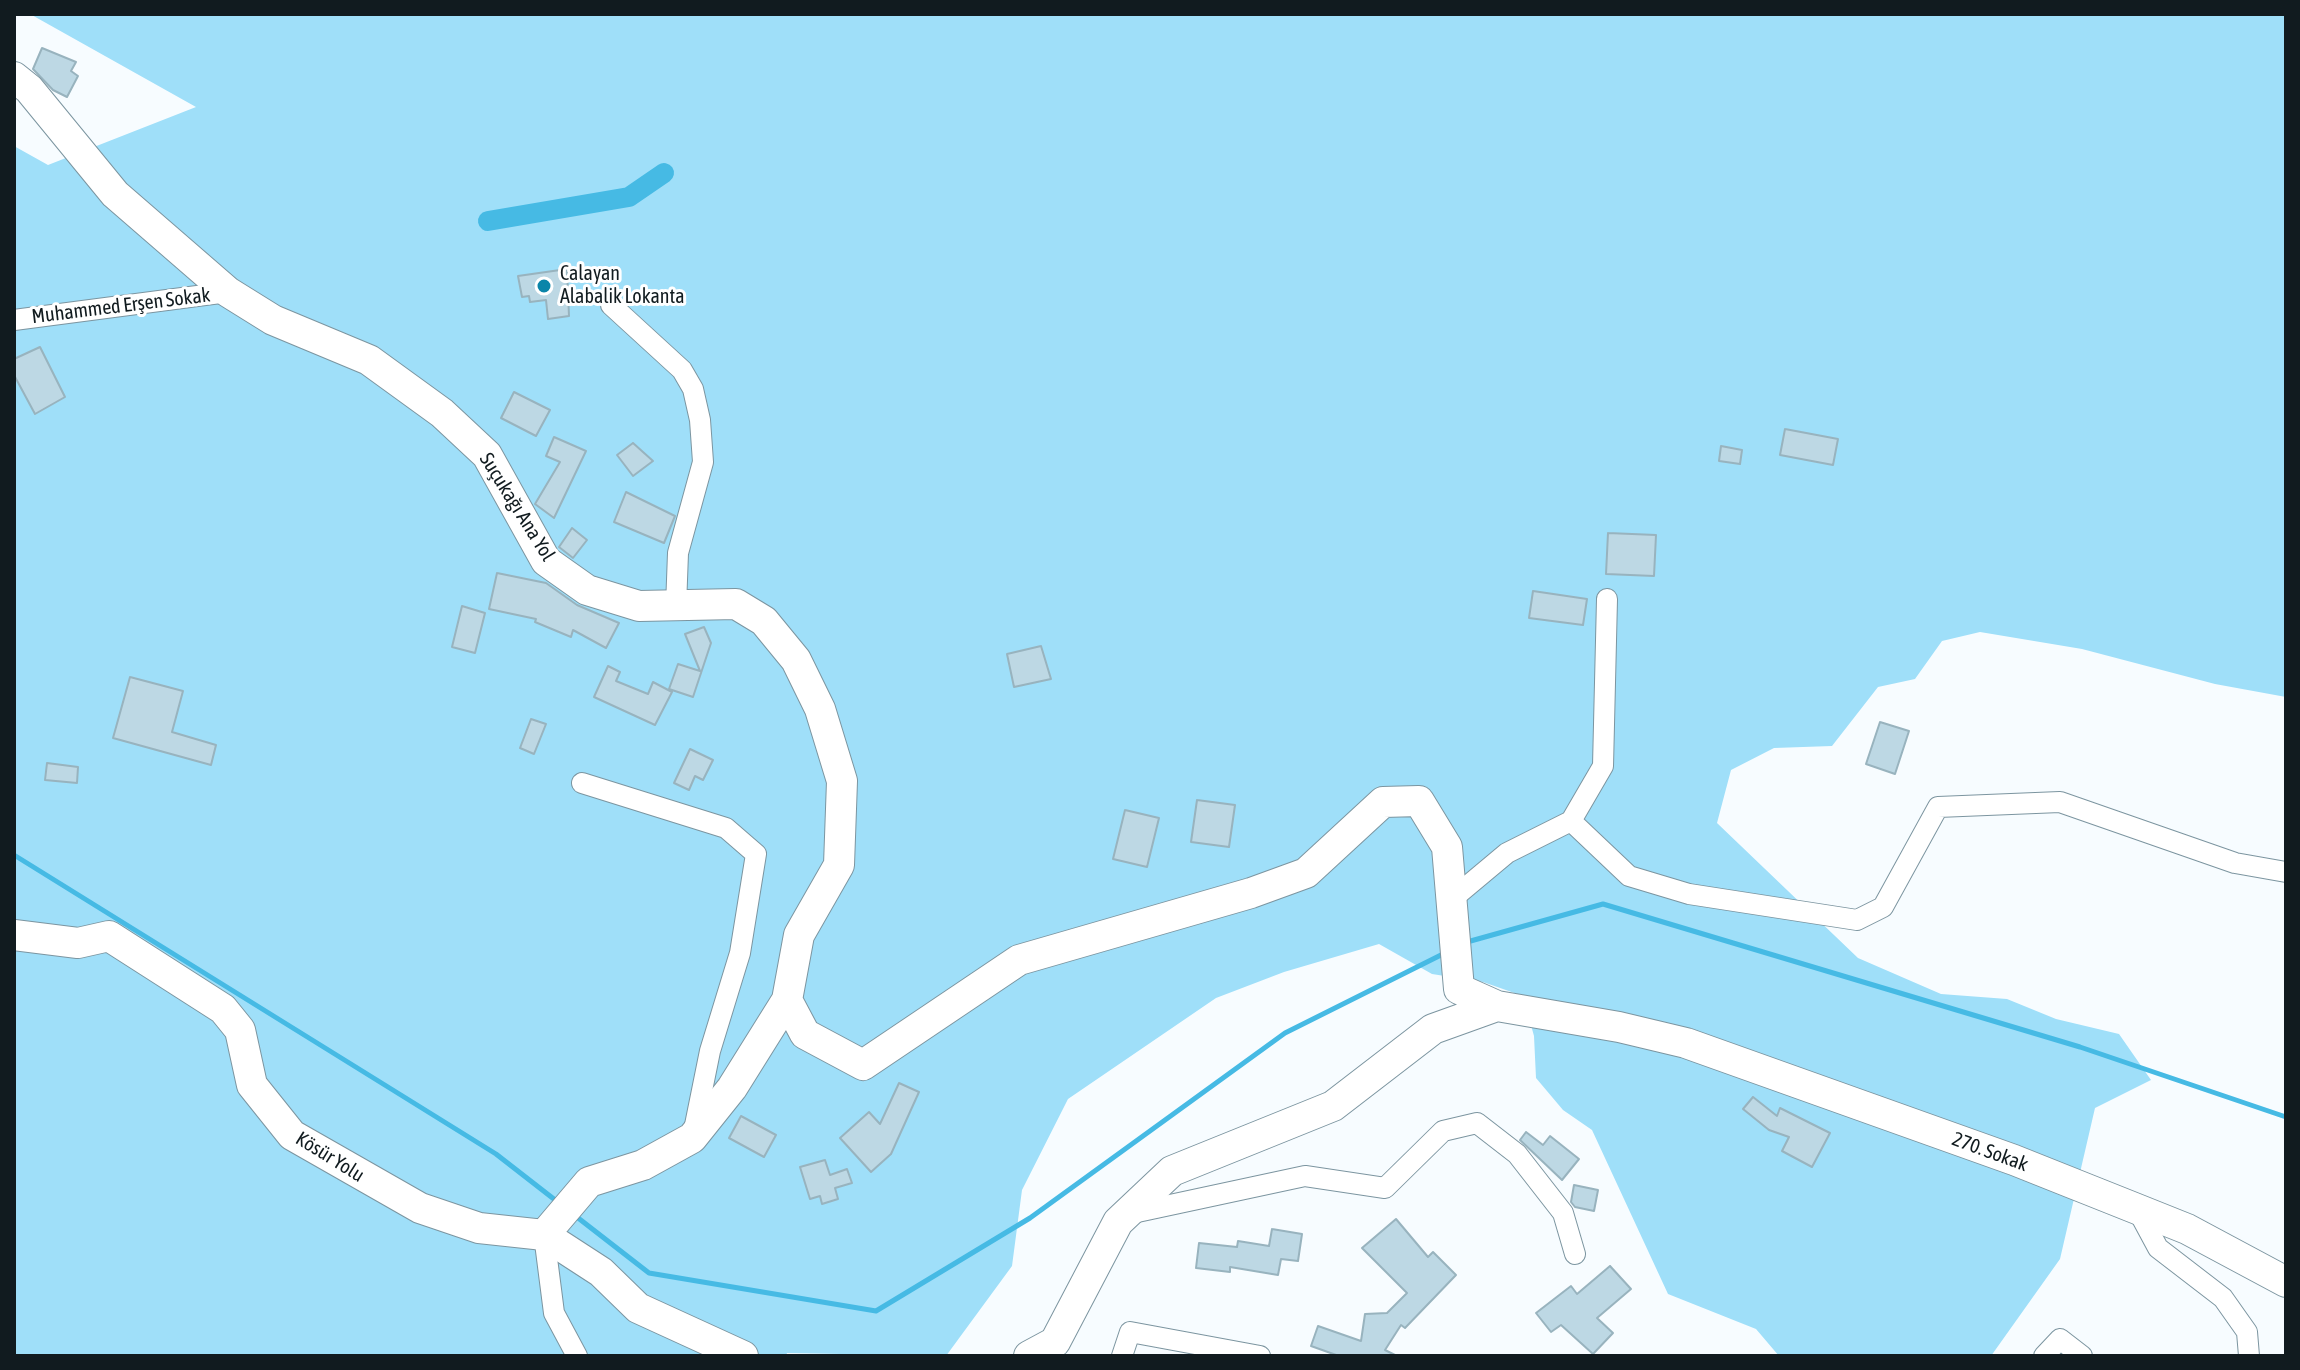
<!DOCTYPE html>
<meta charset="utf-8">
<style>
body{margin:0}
#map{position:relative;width:2300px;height:1370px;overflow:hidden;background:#f7fcff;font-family:"Asap Condensed",sans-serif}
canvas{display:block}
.frame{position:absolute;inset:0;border:16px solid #111b1f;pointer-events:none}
</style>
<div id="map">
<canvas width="2300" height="1370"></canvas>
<div class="frame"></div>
</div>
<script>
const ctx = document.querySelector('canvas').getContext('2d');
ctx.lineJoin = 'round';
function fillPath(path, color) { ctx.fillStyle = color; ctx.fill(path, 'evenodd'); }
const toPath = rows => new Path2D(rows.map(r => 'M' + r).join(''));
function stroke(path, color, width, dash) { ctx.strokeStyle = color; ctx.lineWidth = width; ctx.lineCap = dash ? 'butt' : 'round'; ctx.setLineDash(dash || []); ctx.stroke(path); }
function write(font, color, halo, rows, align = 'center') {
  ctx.font = font + ' "Asap Condensed",sans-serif'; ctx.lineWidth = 6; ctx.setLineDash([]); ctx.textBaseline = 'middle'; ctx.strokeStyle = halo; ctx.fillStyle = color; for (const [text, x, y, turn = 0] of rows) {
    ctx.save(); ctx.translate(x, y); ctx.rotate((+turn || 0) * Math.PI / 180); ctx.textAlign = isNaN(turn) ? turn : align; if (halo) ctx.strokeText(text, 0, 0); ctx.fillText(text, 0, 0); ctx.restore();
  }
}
const green = toPath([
 [30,14,2286,14,2286,697,2215,684,2082,649,1980,632,1942,641,1915,679,1878,687,1832,746,1774,748,1731,770,1717,823,1858,958,1941,994,2007,999,2056,1019,2119,1034,2151,1080,2095,1108,2060,1259,1991,1356,1779,1356,1756,1329,1668,1294,1592,1130,1563,1110,1536,1078,1534,1036,1523,996,1483,982,1432,974,1379,944,1284,972,1216,998,1068,1099,1022,1190,1012,1266,946,1356,787,1353,786,1356,14,1356,14,146,48,165,196,107]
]);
const stream = toPath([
 [14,855,496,1154,559,1203],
 [1467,942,1603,904,2080,1047,2286,1117],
 [573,1214,649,1273,876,1311,1030,1218,1285,1033,1447,952]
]);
const canal = toPath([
 [488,221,629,197,664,173]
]);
const building = toPath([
 [42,48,76,62,71,71,78,76,67,97,53,90,33,69,42,48],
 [567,269,569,316,548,319,546,300,530,302,529,296,522,297,518,276,567,269],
 [40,347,65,397,35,414,14,375,14,359,40,347],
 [514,392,550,410,536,436,501,418,514,392],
 [1785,429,1838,439,1833,465,1780,455,1785,429],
 [554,437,586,451,554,518,535,504,560,462,546,456,554,437],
 [633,443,653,461,633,476,617,455,633,443],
 [1721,446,1742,450,1740,464,1719,461,1721,446],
 [626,492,675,516,664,543,614,522,626,492],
 [572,528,587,540,573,558,559,547,572,528],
 [1608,533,1656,535,1654,576,1606,574,1608,533],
 [497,573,546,583,577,605,619,623,606,648,573,630,571,637,535,622,536,619,489,609,497,573],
 [1533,591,1587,599,1583,625,1529,618,1533,591],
 [462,606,485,613,475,653,452,647,462,606],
 [704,627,711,643,693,697,669,689,678,664,700,671,685,634,704,627],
 [1041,646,1051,679,1014,687,1007,654,1041,646],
 [608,666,620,672,616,681,648,694,653,682,672,692,655,725,594,697,608,666],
 [130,677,183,691,172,732,216,745,211,765,113,738,130,677],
 [531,719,546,724,534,754,520,748,531,719],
 [1880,722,1909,731,1895,774,1866,764,1880,722],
 [690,749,713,760,703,780,695,776,689,790,674,783,690,749],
 [47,763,78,767,77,783,45,780,47,763],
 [1197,800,1235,805,1229,847,1191,842,1197,800],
 [1125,810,1159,818,1147,867,1113,859,1125,810],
 [899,1083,919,1092,891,1154,871,1172,840,1138,869,1112,880,1124,899,1083],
 [1753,1097,1777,1116,1780,1108,1830,1133,1812,1167,1782,1151,1789,1137,1769,1130,1743,1109,1753,1097],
 [741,1116,776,1135,764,1157,729,1138,741,1116],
 [1526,1132,1543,1145,1550,1136,1579,1159,1562,1180,1520,1140,1526,1132],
 [825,1160,830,1175,847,1169,852,1183,835,1188,838,1199,822,1204,820,1196,810,1199,800,1167,825,1160],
 [1574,1185,1598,1190,1594,1211,1575,1207,1571,1202,1574,1185],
 [1396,1219,1428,1257,1433,1252,1456,1275,1405,1328,1401,1325,1385,1350,1397,1356,1339,1356,1311,1346,1318,1326,1361,1341,1365,1314,1387,1313,1407,1293,1362,1248,1396,1219],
 [1272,1229,1302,1234,1298,1261,1281,1259,1278,1275,1230,1267,1230,1272,1196,1268,1199,1243,1237,1247,1238,1241,1269,1246,1272,1229],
 [1610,1266,1631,1289,1597,1318,1613,1333,1593,1354,1561,1325,1551,1332,1536,1313,1571,1286,1577,1294,1610,1266]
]);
const street = toPath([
 [611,305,682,370,693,389,700,420,703,462,678,553,676,607],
 [14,320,228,292],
 [582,783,726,828,756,854,740,953,710,1051,694,1130],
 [1571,821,1629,876,1689,894,1857,920,1883,907,1938,807,2060,802,2235,863,2286,872],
 [1452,899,1507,853,1571,821,1603,766,1607,599],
 [2137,1209,2158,1248,2223,1298,2247,1332,2249,1356],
 [1128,1214,1305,1176,1385,1188,1443,1131,1477,1123,1517,1154,1563,1213,1575,1254],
 [544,1235,554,1313,577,1356],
 [1122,1356,1130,1332,1260,1356],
 [2044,1356,2060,1339,2082,1356]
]);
const secondary = toPath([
 [14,77,29,89,115,194,228,292,273,320,369,360,442,413,487,455,546,561,587,590,639,606,736,604,764,621,796,660,820,709,842,781,839,865,799,935,787,1000,732,1088,692,1138,643,1165,589,1182,544,1235],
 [14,935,78,943,109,936,223,1009,240,1030,252,1085,292,1135,420,1208,479,1228,544,1235,601,1272,638,1308,743,1356],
 [787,1000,805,1034,863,1065,1019,960,1251,893,1306,873,1383,802,1419,801,1447,847,1459,989,1497,1006],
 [1029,1356,1055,1342,1118,1222,1172,1171,1333,1106,1433,1029,1497,1006,1619,1027,1686,1043,2014,1160,2137,1209,2187,1229,2286,1282]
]);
const markers = [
 [544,286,8,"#0a85a9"]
];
const poiNames = [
 ["Calayan",560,274],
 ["Alabalik Lokanta",560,297]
];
const streetNames = [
 ["Muhammed Erşen Sokak",121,306,-7],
 ["Suçukağı Ana Yol",517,507,58],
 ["270. Sokak",1990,1152,20],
 ["Kösür Yolu",330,1157,32]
];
fillPath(green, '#9fdff9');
stroke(stream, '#46bae4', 5);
stroke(canal, '#46bae4', 20);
fillPath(building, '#bdd8e4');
stroke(building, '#98b3be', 2);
stroke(street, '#7c95a0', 22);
stroke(secondary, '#7c95a0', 32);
stroke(street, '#fff', 20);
stroke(secondary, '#fff', 30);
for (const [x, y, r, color] of markers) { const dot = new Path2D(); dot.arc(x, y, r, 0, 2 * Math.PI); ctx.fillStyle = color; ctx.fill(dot); stroke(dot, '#fff', 3); }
write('20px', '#111b1f', '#fff', poiNames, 'left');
write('20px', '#111b1f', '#fff', streetNames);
</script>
